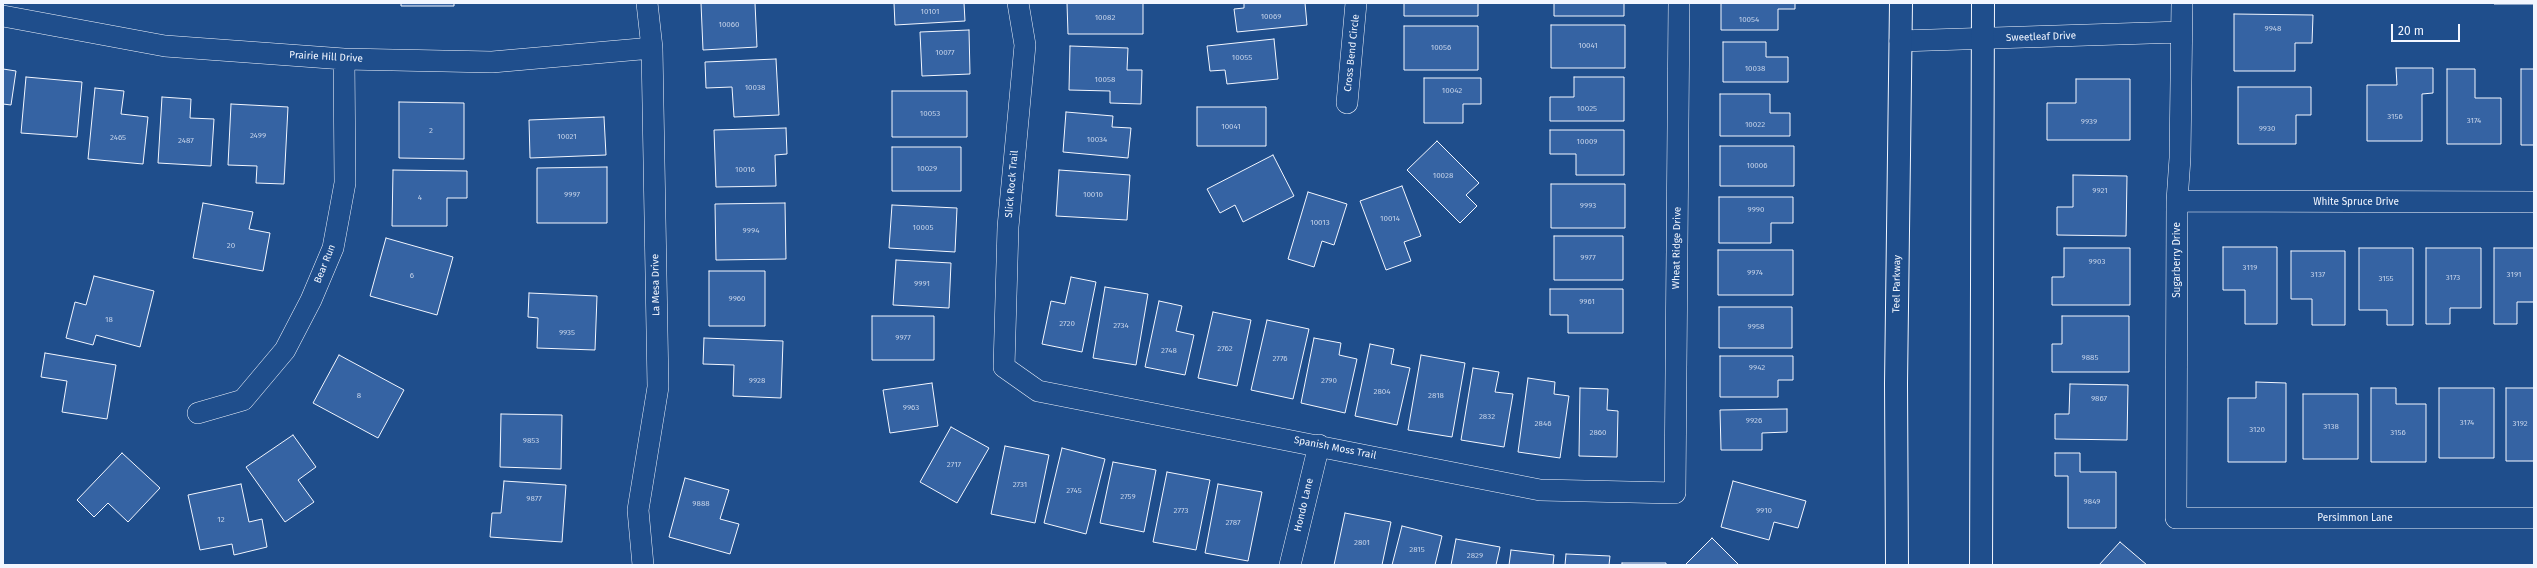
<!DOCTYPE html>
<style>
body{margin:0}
#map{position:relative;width:2537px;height:568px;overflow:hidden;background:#1f4e8c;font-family:"Fira Sans",sans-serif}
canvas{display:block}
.frame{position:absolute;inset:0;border:4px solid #f2f6ff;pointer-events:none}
.scale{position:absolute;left:2391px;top:24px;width:69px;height:18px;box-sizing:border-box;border:2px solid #f2f6ff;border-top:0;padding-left:5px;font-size:12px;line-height:14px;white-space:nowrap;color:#f2f6ff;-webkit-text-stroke:3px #1f4e8c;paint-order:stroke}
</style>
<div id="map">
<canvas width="2537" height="568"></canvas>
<div class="frame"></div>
<div class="scale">20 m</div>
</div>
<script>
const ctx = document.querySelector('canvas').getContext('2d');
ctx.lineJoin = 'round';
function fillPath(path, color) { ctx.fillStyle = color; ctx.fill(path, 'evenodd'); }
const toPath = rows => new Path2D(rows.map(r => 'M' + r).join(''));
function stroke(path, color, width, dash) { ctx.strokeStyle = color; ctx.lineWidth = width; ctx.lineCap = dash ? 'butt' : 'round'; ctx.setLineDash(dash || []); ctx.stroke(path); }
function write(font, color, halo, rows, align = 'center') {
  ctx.font = font + ' "Fira Sans",sans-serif'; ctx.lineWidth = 3; ctx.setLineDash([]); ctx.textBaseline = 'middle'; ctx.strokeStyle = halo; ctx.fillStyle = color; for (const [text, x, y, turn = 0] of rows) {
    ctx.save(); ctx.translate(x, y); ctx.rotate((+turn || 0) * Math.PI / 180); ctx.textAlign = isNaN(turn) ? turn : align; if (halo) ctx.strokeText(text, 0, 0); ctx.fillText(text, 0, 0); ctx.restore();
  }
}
const building = toPath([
 [401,3,454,3,454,6,401,6,401,3],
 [701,3,755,3,757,47,703,50,701,3],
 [894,3,964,3,965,21,895,25,894,3],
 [1067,3,1143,3,1143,34,1068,34,1067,3],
 [1244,3,1305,3,1307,25,1237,32,1234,9,1244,8,1244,3],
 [1404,3,1478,3,1478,16,1404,16,1404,3],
 [1554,3,1624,3,1624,16,1554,16,1554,3],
 [1721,3,1795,3,1795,9,1778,9,1778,30,1721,30,1721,3],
 [2494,3,2534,3,2534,4,2494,4,2494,3],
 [2234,14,2313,15,2312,43,2295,43,2295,71,2234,71,2234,14],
 [1551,25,1625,25,1625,68,1551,68,1551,25],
 [1404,26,1478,26,1478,70,1404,70,1404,26],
 [969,30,970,74,922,76,920,32,969,30],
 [1274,39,1278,79,1227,84,1225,70,1210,71,1207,46,1274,39],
 [1723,42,1766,42,1766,57,1788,57,1788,82,1723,82,1723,42],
 [1070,46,1128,48,1127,70,1142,70,1141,104,1110,103,1110,91,1069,90,1070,46],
 [776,59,779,115,734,117,732,87,706,88,705,62,776,59],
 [2396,68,2433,68,2433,93,2422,94,2422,141,2367,141,2367,85,2397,85,2396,68],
 [3,69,16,71,11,105,3,104,3,69],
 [2447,69,2475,69,2475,98,2501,98,2501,144,2447,144,2447,69],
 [2521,69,2534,69,2534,145,2521,145,2521,69],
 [26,77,82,82,77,137,21,133,26,77],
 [1574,77,1624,77,1624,121,1550,121,1550,97,1574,97,1574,77],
 [1424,78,1481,78,1481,104,1463,104,1463,123,1424,123,1424,78],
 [2076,79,2130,79,2130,140,2047,140,2047,103,2076,103,2076,79],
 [2238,87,2311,87,2311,115,2296,115,2296,144,2238,144,2238,87],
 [95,88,124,91,121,114,148,117,143,164,88,159,95,88],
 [892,91,967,91,967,137,892,137,892,91],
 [1720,94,1770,94,1770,113,1790,113,1790,136,1720,136,1720,94],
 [162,97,191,99,190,118,214,119,211,166,158,163,162,97],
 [399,102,464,103,464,159,399,158,399,102],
 [231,104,288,107,284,184,256,183,257,166,228,165,231,104],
 [1197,107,1266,107,1266,146,1197,146,1197,107],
 [1066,112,1113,116,1112,127,1131,128,1128,158,1063,152,1066,112],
 [604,117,606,155,530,158,529,120,604,117],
 [786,128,787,154,775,155,776,186,716,187,714,130,786,128],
 [1550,130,1624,130,1624,175,1576,175,1576,154,1550,154,1550,130],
 [1437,141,1479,183,1466,195,1477,206,1460,223,1407,170,1437,141],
 [1720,146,1794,146,1794,186,1720,186,1720,146],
 [892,147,961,147,961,191,892,191,892,147],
 [1273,155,1294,196,1243,222,1235,205,1220,213,1207,189,1273,155],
 [607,167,607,223,537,223,537,168,607,167],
 [393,170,467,171,467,198,447,198,447,226,392,226,393,170],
 [1059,170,1130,175,1127,220,1056,216,1059,170],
 [2073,175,2127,176,2126,236,2057,235,2057,207,2073,207,2073,175],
 [1551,184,1625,184,1625,228,1551,228,1551,184],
 [1402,186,1421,236,1404,242,1411,261,1386,270,1360,201,1402,186],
 [1308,192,1347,204,1334,245,1322,241,1314,267,1288,259,1308,192],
 [1719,197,1793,197,1793,223,1771,223,1771,243,1719,243,1719,197],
 [203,203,253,212,249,229,270,233,263,271,193,258,203,203],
 [785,203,786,259,716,260,715,204,785,203],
 [892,205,957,208,955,252,889,248,892,205],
 [1554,236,1623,236,1623,280,1554,280,1554,236],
 [386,238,453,257,437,315,370,296,386,238],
 [2223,247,2277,247,2277,324,2245,324,2245,290,2223,290,2223,247],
 [2064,248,2130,248,2130,305,2052,305,2052,277,2064,277,2064,248],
 [2359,248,2413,248,2413,325,2387,325,2387,310,2359,310,2359,248],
 [2426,248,2481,248,2481,308,2450,308,2450,324,2426,324,2426,248],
 [2494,248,2534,248,2534,302,2517,302,2517,324,2494,324,2494,248],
 [1718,250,1793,250,1793,295,1718,295,1718,250],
 [2291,251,2345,251,2345,325,2312,325,2312,299,2291,299,2291,251],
 [896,260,951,263,949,308,893,305,896,260],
 [709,271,765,271,765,326,709,326,709,271],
 [94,276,154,291,140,347,96,335,93,345,66,338,75,302,86,305,94,276],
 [1071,277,1096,282,1082,352,1042,344,1051,301,1065,304,1071,277],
 [1105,287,1148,294,1136,365,1093,358,1105,287],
 [1550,289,1623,289,1623,333,1568,333,1568,315,1550,315,1550,289],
 [529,293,597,296,595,350,537,348,538,318,528,317,529,293],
 [1159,301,1182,306,1176,331,1194,335,1185,375,1145,367,1159,301],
 [1719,307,1792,307,1792,348,1719,348,1719,307],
 [1213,312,1251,320,1237,386,1198,378,1213,312],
 [872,316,934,316,934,360,872,360,872,316],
 [2062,316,2129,316,2129,372,2052,372,2052,344,2062,344,2062,316],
 [1267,320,1309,329,1293,399,1251,390,1267,320],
 [704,338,783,341,781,398,733,396,734,365,703,364,704,338],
 [1314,338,1341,343,1339,355,1357,359,1345,413,1301,403,1314,338],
 [1370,344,1394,349,1391,364,1410,368,1397,425,1355,416,1370,344],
 [45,353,116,365,107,419,62,412,67,381,41,377,45,353],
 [339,355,404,390,378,438,313,403,339,355],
 [1421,355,1465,363,1452,437,1408,430,1421,355],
 [1720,356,1793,356,1793,380,1778,380,1778,397,1720,397,1720,356],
 [1473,368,1499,372,1495,392,1513,394,1504,447,1461,440,1473,368],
 [1528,378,1555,382,1554,394,1569,396,1560,458,1518,452,1528,378],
 [2256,382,2286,383,2286,462,2228,462,2228,398,2256,398,2256,382],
 [932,383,938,426,890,433,883,390,932,383],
 [2070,384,2128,385,2127,440,2055,439,2055,414,2069,414,2070,384],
 [1580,388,1608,389,1607,410,1618,411,1617,457,1579,456,1580,388],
 [2371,388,2396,388,2396,404,2426,404,2426,462,2371,462,2371,388],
 [2439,388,2494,388,2494,458,2439,458,2439,388],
 [2506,388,2534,388,2534,461,2506,461,2506,388],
 [2303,394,2358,394,2358,459,2303,459,2303,394],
 [1787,409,1787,432,1762,433,1762,450,1721,450,1720,410,1787,409],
 [501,414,562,415,561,469,500,467,501,414],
 [951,427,989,448,957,503,920,482,951,427],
 [293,435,316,467,298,480,314,502,285,522,246,467,293,435],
 [1005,446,1049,455,1035,523,991,514,1005,446],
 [1062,448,1105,459,1086,534,1044,523,1062,448],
 [122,453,160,488,128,522,108,503,94,517,77,500,122,453],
 [2055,453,2080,453,2080,472,2116,472,2116,528,2068,528,2068,476,2055,476,2055,453],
 [1113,462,1156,470,1144,532,1100,523,1113,462],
 [1167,472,1210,480,1196,550,1153,542,1167,472],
 [685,478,729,490,720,519,739,524,730,554,669,537,685,478],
 [504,481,566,485,562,542,490,537,492,513,501,513,504,481],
 [1733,481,1806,501,1798,528,1774,522,1769,540,1721,527,1733,481],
 [241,484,249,522,262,519,267,547,234,555,232,544,200,550,188,495,241,484],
 [1218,484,1262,492,1248,561,1205,553,1218,484],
 [1345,513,1391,522,1382,565,1334,565,1345,513],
 [1402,526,1442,536,1435,565,1392,565,1402,526],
 [1712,538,1739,565,1685,565,1712,538],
 [1456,539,1500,547,1496,565,1451,565,1456,539],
 [2120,542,2147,565,2099,565,2120,542],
 [1511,550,1554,555,1553,565,1509,565,1511,550],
 [1566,554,1610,556,1609,565,1565,565,1566,554],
 [1622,563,1666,563,1666,565,1622,565,1622,563]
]);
const minor = toPath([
 [1018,3,1025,45,1008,227,1004,367,1038,391,1540,490,1675,493,1679,3],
 [2182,3,2180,158,2177,201,2176,518,2534,518],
 [3,16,165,46,344,59,492,62,652,48],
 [1900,41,2181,32],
 [1347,103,1356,3],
 [2177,201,2534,202],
 [198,413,243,400,285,350,311,300,333,248,345,183,344,59],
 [643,565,638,510,658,387,652,48,647,3],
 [1290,565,1319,445]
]);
const secondary = toPath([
 [1897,565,1896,383,1901,3],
 [1981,565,1983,3]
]);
const numberNames = [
 ["10101",930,12],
 ["10069",1271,17],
 ["10082",1105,18],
 ["10054",1749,20],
 ["10060",729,25],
 ["9948",2273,29],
 ["10041",1588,46],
 ["10056",1441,48],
 ["10077",945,53],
 ["10055",1242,58],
 ["10038",1755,69],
 ["10058",1105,80],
 ["10038",755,88],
 ["10042",1452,91],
 ["10025",1587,109],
 ["10053",930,114],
 ["3156",2395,117],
 ["3174",2474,121],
 ["9939",2089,122],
 ["10022",1755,125],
 ["10041",1231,127],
 ["9930",2267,129],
 ["2",431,131],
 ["2499",258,136],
 ["10021",567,137],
 ["2465",118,138],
 ["10034",1097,140],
 ["2487",186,141],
 ["10009",1587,142],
 ["10006",1757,166],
 ["10029",927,169],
 ["10016",745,170],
 ["10028",1443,176],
 ["9921",2100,191],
 ["9997",572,195],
 ["10010",1093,195],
 ["4",420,198],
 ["9993",1588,206],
 ["9990",1756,210],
 ["10014",1390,219],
 ["10013",1320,223],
 ["10005",923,228],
 ["9994",751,231],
 ["20",231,246],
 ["9977",1588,258],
 ["9903",2097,262],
 ["3119",2250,268],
 ["9974",1755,273],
 ["3137",2318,275],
 ["3191",2514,275],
 ["6",412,276],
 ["3173",2453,278],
 ["3155",2386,279],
 ["9991",922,284],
 ["9960",737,299],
 ["9961",1587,302],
 ["18",109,320],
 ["2720",1067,324],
 ["2734",1121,326],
 ["9958",1756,327],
 ["9935",567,333],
 ["9977",903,338],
 ["2762",1225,349],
 ["2748",1169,351],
 ["9885",2090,358],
 ["2776",1280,359],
 ["9942",1757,368],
 ["9928",757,381],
 ["2790",1329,381],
 ["2804",1382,392],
 ["8",359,396],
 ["2818",1436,396],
 ["9867",2099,399],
 ["9963",911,408],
 ["2832",1487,417],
 ["9926",1754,421],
 ["3174",2467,423],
 ["2846",1543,424],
 ["3192",2520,424],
 ["3138",2331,427],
 ["3120",2257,430],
 ["2860",1598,433],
 ["3156",2398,433],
 ["9853",531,441],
 ["2717",954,465],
 ["2731",1020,485],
 ["2745",1074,491],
 ["2759",1128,497],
 ["9877",534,499],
 ["9849",2092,502],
 ["9888",701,504],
 ["2773",1181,511],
 ["9910",1764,511],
 ["12",221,520],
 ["2787",1233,523],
 ["2801",1362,543],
 ["2815",1417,550],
 ["2829",1475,556]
];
const streetNames = [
 ["Sweetleaf Drive",2041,37,-2],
 ["Cross Bend Circle",1352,53,-84],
 ["Prairie Hill Drive",326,57,3],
 ["Slick Rock Trail",1012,184,-85],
 ["White Spruce Drive",2356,202],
 ["Wheat Ridge Drive",1677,248,-89],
 ["Sugarberry Drive",2177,260,-90],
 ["Bear Run",325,264,-68],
 ["Teel Parkway",1897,284,-89],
 ["La Mesa Drive",656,285,-91],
 ["Spanish Moss Trail",1335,448,11],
 ["Hondo Lane",1304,505,-77],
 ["Persimmon Lane",2355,518]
];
fillPath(building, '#3563a3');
stroke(building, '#f2f6ff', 1);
stroke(minor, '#f2f6ff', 22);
stroke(secondary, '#f2f6ff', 24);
stroke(minor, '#1f4e8c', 21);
stroke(secondary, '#1f4e8c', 22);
write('8px', '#c3d1e8', null, numberNames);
write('10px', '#f2f6ff', '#1f4e8c', streetNames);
</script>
